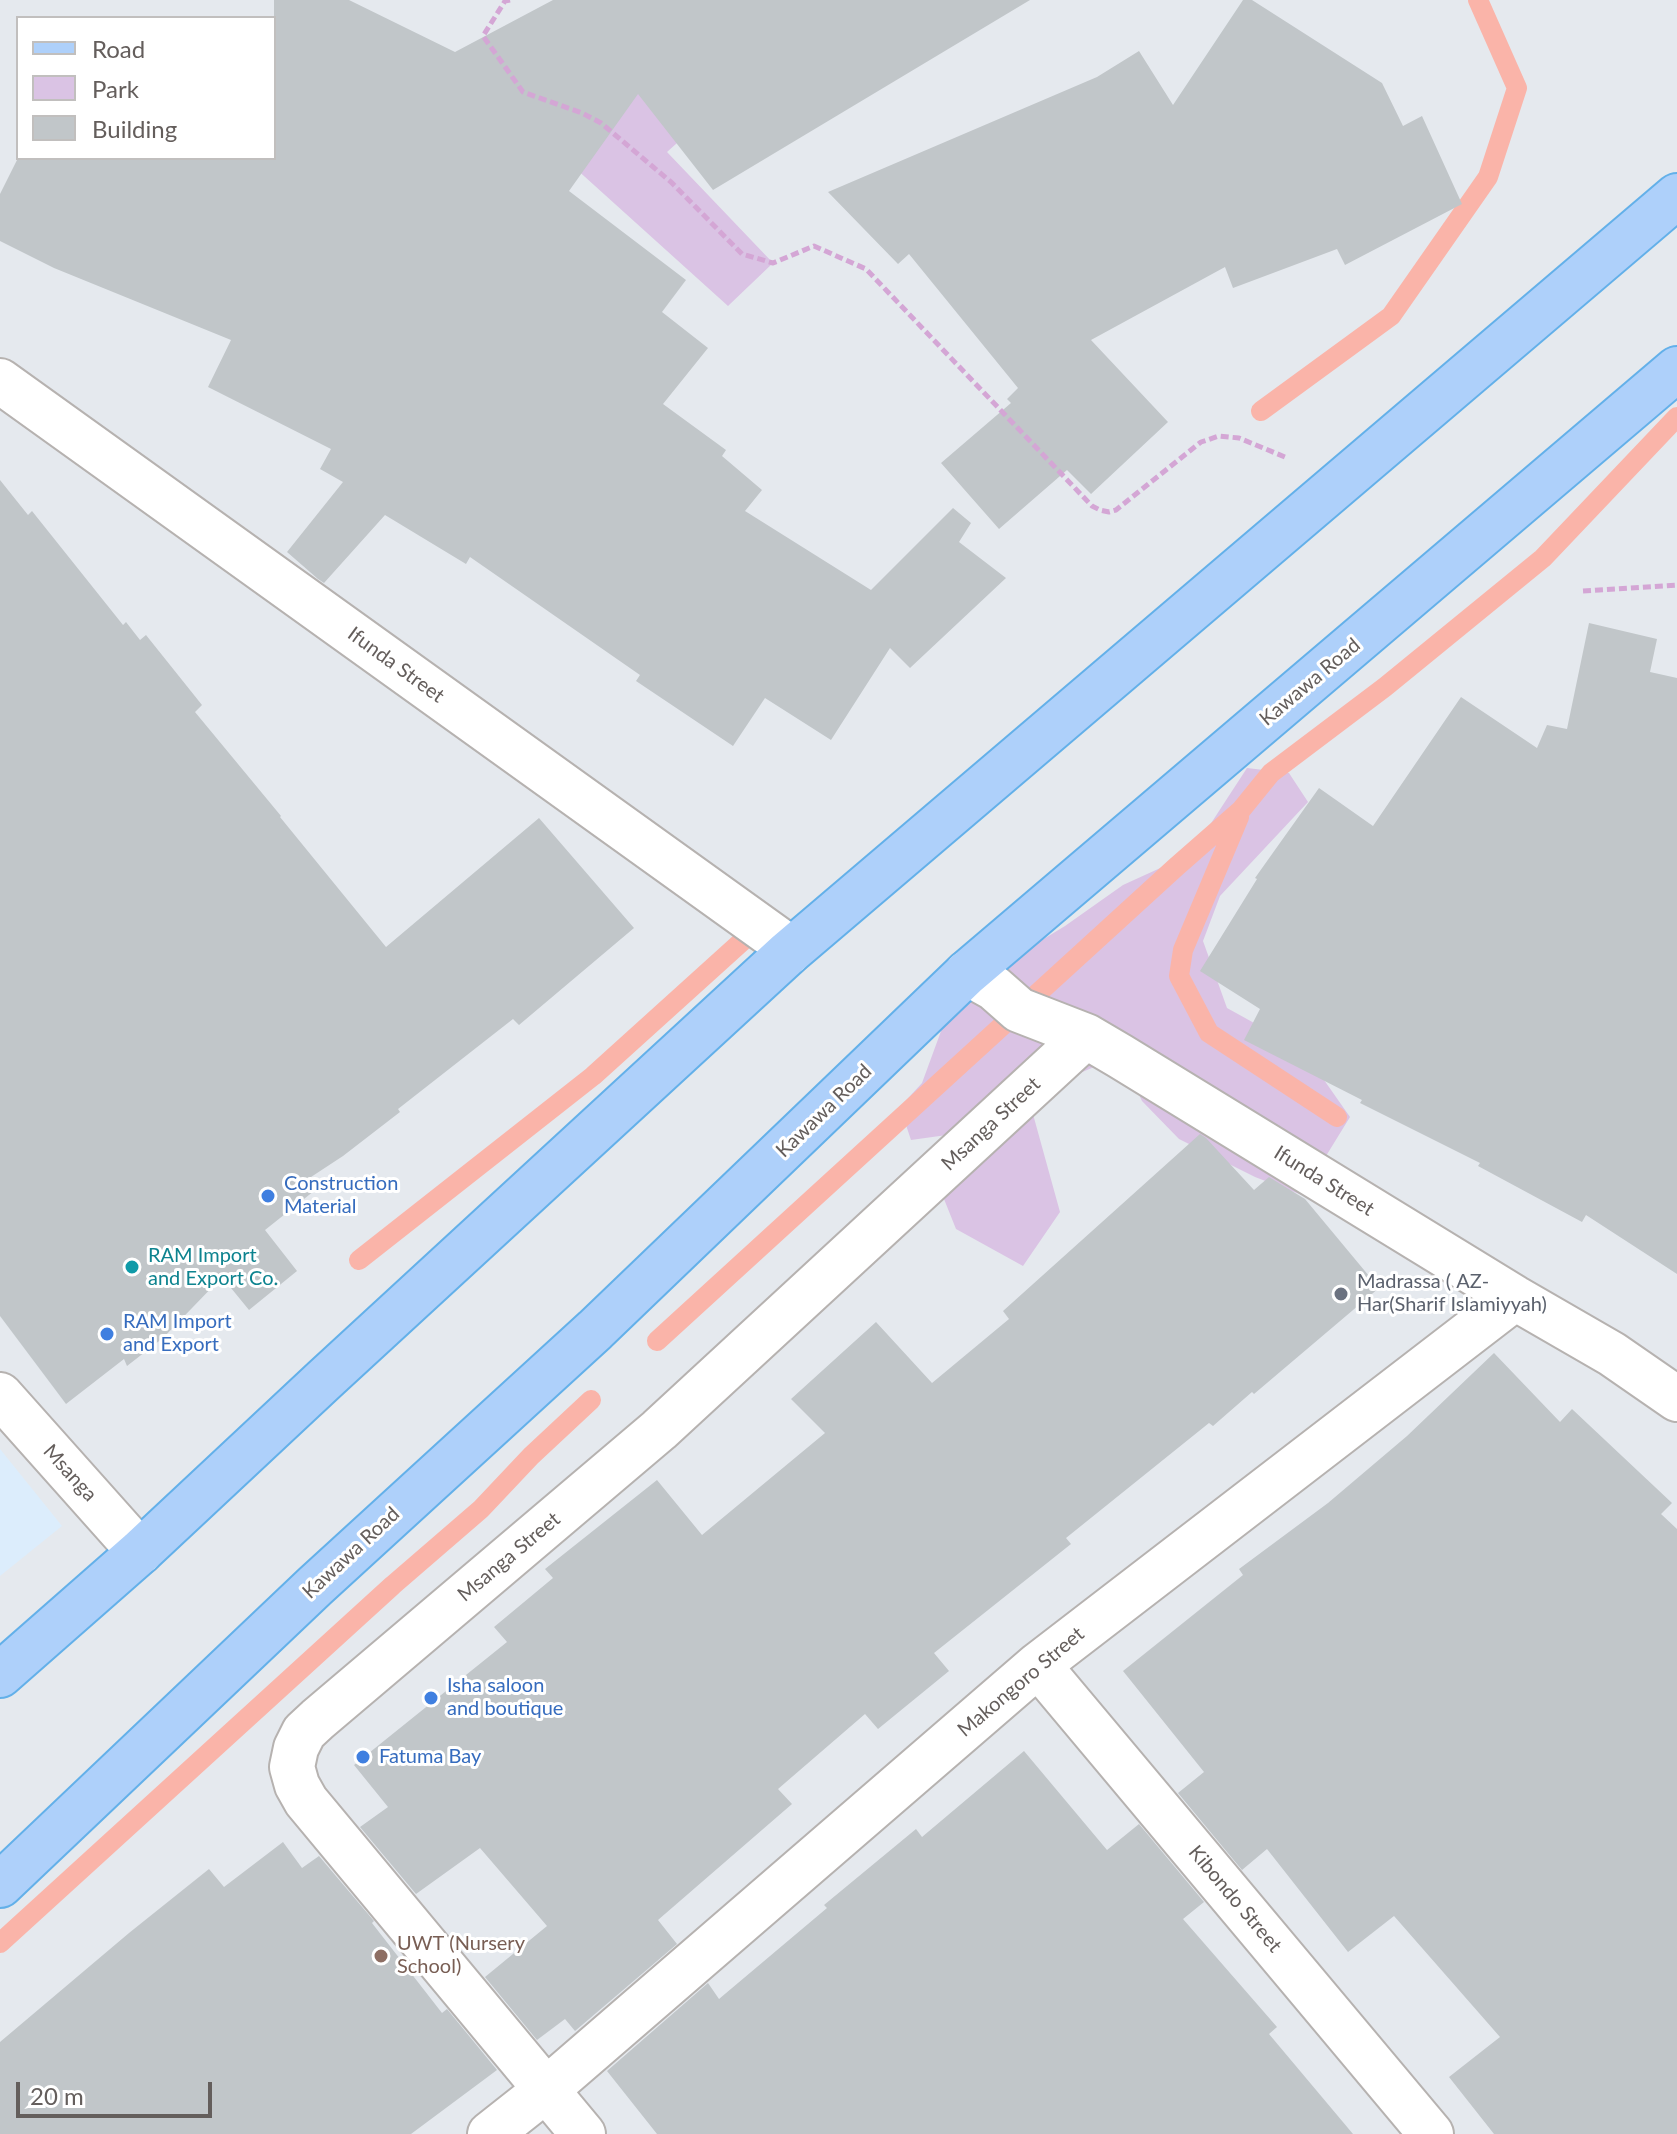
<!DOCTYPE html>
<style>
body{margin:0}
#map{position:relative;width:1677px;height:2134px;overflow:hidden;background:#e5e9ee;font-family:Lato,sans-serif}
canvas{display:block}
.legend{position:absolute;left:16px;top:16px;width:260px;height:144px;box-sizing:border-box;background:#fff;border:2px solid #c1bfbe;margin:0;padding:10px 14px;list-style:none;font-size:24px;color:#645e5c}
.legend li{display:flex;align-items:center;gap:16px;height:40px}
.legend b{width:40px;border:2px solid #c1bfbe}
.scale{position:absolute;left:16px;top:2082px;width:196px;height:36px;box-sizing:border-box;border:4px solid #645e5c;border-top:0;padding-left:10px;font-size:24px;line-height:28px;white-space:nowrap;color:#645e5c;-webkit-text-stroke:6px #fff;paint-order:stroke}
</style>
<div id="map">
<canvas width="1677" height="2134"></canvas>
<ul class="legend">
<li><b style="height:10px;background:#aed0fa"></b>Road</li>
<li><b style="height:22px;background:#dac3e4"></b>Park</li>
<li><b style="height:22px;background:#c1c6c9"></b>Building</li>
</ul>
<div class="scale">20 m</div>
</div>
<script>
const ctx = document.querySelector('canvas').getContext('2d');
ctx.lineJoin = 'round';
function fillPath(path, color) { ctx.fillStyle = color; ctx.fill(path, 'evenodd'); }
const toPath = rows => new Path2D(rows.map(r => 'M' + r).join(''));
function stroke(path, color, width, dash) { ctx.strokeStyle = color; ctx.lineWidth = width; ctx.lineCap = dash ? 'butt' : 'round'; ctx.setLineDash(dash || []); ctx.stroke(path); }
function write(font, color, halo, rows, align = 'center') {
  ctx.font = font + ' Lato,sans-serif'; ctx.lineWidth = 6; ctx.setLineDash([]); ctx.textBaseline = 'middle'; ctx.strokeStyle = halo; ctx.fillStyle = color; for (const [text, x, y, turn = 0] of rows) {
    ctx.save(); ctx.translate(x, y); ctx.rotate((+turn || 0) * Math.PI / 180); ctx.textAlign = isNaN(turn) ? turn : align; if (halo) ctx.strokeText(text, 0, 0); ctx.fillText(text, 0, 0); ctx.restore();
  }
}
const commercial = toPath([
 [0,1449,62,1526,0,1576]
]);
const green = toPath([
 [484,51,743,84,667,152,773,263,728,306,574,167],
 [1247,768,1289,773,1308,802,1220,896,1203,941,1227,1008,1303,1050,1350,1117,1302,1195,1255,1177,1179,1139,1142,1101,1120,1056,1047,1087,1031,1107,1060,1212,1023,1266,956,1229,928,1159,961,1133,911,1140,900,1107,922,1083,955,993,1065,926,1123,885,1191,854]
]);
const stream = toPath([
 [1261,411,1391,316,1488,177,1517,88,1478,0],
 [1239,817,1183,950,1179,976,1209,1033,1337,1117],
 [359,1260,593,1076,759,926],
 [657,1341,1176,867,1241,810,1271,773,1385,687,1543,558,1677,417],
 [0,1943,393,1585,481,1509,531,1456,591,1400]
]);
const building = toPath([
 [274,0,349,0,455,52,553,0,1030,0,713,190,638,94,569,191,686,280,662,312,708,348,663,404,726,450,722,456,762,490,745,511,871,590,953,508,971,523,959,542,1006,578,910,668,890,648,831,740,765,698,733,746,636,681,640,675,470,557,466,564,385,515,324,583,318,579,287,552,343,482,320,469,331,449,208,387,231,340,54,268,0,241,0,194,18,158,274,158],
 [1243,0,1252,0,1382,83,1403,126,1422,116,1462,204,1345,265,1337,249,1233,288,1225,267,1091,340,1168,422,1091,494,1067,470,999,529,941,463,1011,403,1007,399,1018,388,909,254,898,264,828,192,1097,77,1139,51,1173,105],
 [0,480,28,515,32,511,123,625,126,622,140,640,146,635,202,705,195,712,281,816,280,817,386,947,539,818,634,928,519,1025,513,1019,398,1109,400,1112,343,1156,311,1177,319,1187,265,1230,297,1271,249,1310,222,1277,163,1338,127,1366,124,1359,66,1404,0,1316],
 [1589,623,1657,639,1650,672,1677,678,1677,1274,1586,1215,1582,1222,1478,1166,1480,1163,1360,1103,1362,1100,1244,1040,1260,1009,1200,971,1257,879,1255,878,1319,788,1373,826,1461,697,1537,748,1547,725,1567,729],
 [1200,1134,1206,1138,1254,1190,1269,1177,1305,1199,1379,1288,1254,1394,1252,1392,1213,1426,1209,1423,1066,1538,1071,1544,934,1653,949,1671,878,1729,865,1714,778,1789,792,1804,658,1920,677,1944,575,2031,565,2019,537,2040,485,1977,547,1926,480,1848,416,1894,360,1827,388,1807,354,1765,507,1642,494,1627,553,1578,545,1569,657,1480,702,1535,825,1433,791,1399,876,1322,932,1383,1009,1319,1003,1311],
 [1494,1353,1560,1422,1572,1409,1672,1503,1661,1514,1677,1529,1677,2134,1494,2134,1449,2077,1500,2037,1394,1916,1348,1952,1267,1849,1242,1870,1178,1793,1204,1772,1123,1671,1243,1575,1239,1569,1328,1503,1407,1436],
 [1024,1751,1107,1850,1139,1824,1204,1902,1183,1919,1277,2027,1269,2034,1353,2134,657,2134,607,2071,708,1983,719,1999,827,1908,824,1905,916,1829,922,1837],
 [283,1842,302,1868,319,1856,374,1921,372,1923,442,2013,447,2009,497,2070,411,2134,0,2134,0,2042,129,1933,209,1869,224,1887]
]);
const path = toPath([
 [510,0,505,1,483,36,523,92,582,113,601,123,671,182,742,254,773,263,814,246,866,269,1092,506,1100,510,1109,512,1116,510,1201,442,1219,436,1239,438,1285,457],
 [1583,591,1677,585]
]);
const street = toPath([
 [0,381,780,941,788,953],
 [967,973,994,988,1019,1010,1086,1036,1120,1056,1515,1298,1612,1354,1677,1399],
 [0,1395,140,1552],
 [1038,1665,1431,2134],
 [490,2134,547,2089,1038,1665,1515,1298],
 [583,2134,306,1801,297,1785,292,1767,296,1748,304,1732,318,1719,659,1430,1086,1036]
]);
const primary = toPath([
 [0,1675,140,1552,324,1380,788,953,1677,196],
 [0,1885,315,1586,595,1330,967,973,1677,369]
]);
const markers = [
 [268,1196,8,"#3f7fe0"],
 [132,1267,8,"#0f9aa8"],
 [1341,1294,8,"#6b7280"],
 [107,1334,8,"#3f7fe0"],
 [431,1698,8,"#3f7fe0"],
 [363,1757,8,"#3f7fe0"],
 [381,1956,8,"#8d6e63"]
];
const streetNames = [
 ["Ifunda Street",396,665,36],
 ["Kawawa Road",1310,682,-40],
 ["Kawawa Road",824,1111,-44],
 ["Msanga Street",991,1124,-43],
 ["Ifunda Street",1324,1181,32],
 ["Msanga",70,1473,48],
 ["Kawawa Road",351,1553,-43],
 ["Msanga Street",509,1557,-40],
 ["Makongoro Street",1021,1682,-40],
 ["Kibondo Street",1235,1899,50]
];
const shopNames = [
 ["Construction",284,1184],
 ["Material",284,1207],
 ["RAM Import",123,1322],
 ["and Export",123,1345],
 ["Isha saloon",447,1686],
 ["and boutique",447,1709],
 ["Fatuma Bay",379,1757]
];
const cultureNames = [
 ["RAM Import",148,1256],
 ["and Export Co.",148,1279]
];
const worshipNames = [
 ["Madrassa ( AZ-",1357,1282],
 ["Har(Sharif Islamiyyah)",1357,1305]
];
const educationNames = [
 ["UWT (Nursery",397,1944],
 ["School)",397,1967]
];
fillPath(commercial, '#dcedfc');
fillPath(green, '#dac3e4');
stroke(stream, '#fab4a9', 20);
fillPath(building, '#c1c6c9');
stroke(street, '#b6b2b0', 48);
stroke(primary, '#63b0e9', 48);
stroke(path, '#d4a6d5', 5, [8, 4]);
stroke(street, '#fff', 44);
stroke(primary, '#aed0fa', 44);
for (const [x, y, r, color] of markers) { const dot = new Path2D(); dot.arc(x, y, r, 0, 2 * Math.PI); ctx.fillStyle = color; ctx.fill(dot); stroke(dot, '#fff', 3); }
write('20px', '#645e5c', '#fff', streetNames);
write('20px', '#366cbe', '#fff', shopNames, 'left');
write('20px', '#0d838f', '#fff', cultureNames, 'left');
write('20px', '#5b616d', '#fff', worshipNames, 'left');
write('20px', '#785e54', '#fff', educationNames, 'left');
</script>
